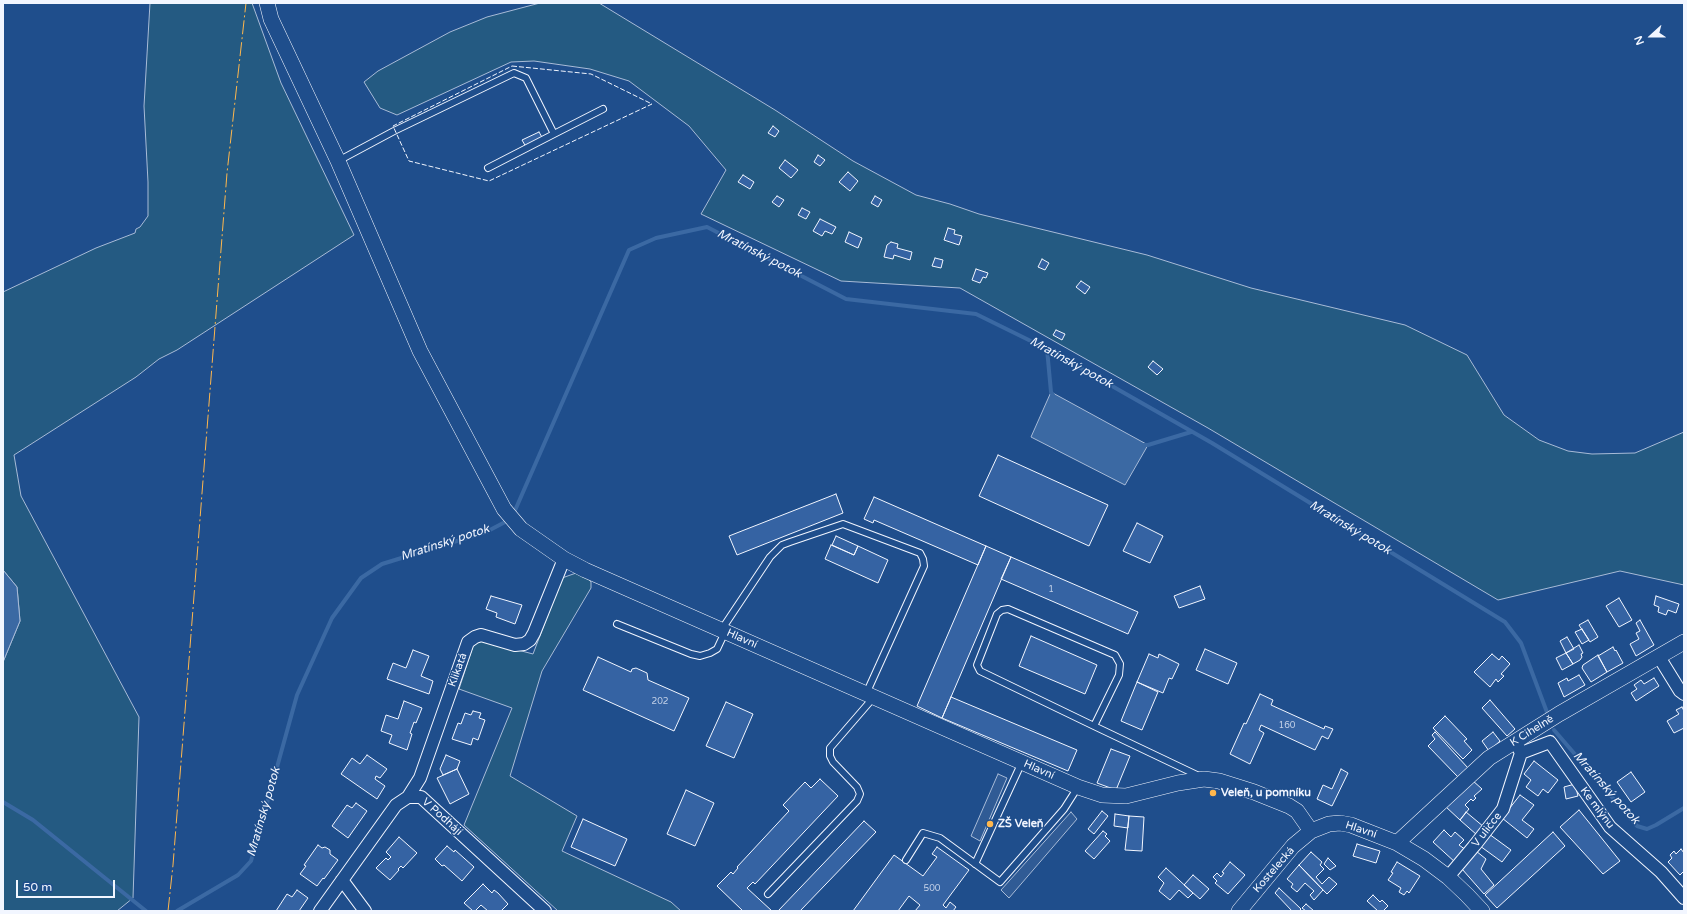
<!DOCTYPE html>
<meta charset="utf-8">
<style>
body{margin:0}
#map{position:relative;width:1687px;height:914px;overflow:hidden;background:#1f4e8c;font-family:"Varela Round",sans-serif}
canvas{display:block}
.frame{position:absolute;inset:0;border:4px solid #f2f6ff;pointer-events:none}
.north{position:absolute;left:1631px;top:16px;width:40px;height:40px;-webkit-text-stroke:3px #1f4e8c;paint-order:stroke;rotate:249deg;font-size:11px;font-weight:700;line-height:16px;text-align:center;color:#f2f6ff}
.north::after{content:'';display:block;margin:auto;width:14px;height:18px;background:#f2f6ff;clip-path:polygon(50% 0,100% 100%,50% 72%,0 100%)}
.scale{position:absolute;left:16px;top:880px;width:99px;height:18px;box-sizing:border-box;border:2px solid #f2f6ff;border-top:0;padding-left:5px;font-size:12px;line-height:14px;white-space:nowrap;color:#f2f6ff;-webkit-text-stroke:3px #1f4e8c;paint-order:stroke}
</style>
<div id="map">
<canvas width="1687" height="914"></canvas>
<div class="frame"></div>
<div class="north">N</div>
<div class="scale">50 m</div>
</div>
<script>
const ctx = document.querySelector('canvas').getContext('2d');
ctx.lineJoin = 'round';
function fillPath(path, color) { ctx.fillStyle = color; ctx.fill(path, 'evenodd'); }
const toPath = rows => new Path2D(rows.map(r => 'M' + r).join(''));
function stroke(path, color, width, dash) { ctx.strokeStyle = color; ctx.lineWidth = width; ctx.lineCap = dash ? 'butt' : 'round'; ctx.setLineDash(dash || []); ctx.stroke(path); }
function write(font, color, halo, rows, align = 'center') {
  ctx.font = font + ' "Varela Round",sans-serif'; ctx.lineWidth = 3; ctx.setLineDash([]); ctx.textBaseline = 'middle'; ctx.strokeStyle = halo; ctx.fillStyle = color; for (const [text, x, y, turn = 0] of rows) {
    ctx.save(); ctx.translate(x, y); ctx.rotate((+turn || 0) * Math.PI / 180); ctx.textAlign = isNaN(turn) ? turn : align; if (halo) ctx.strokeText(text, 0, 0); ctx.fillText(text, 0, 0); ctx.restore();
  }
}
const green = toPath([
 [150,3,252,3,281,83,354,235,177,350,159,359,136,377,14,455,21,496,139,717,133,898,117,911,3,911,3,662,20,621,17,587,3,570,3,292,96,248,135,233,136,229,140,227,148,216,148,182,144,106,150,3],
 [540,3,599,3,775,110,853,161,916,195,950,204,979,214,1147,255,1251,288,1405,325,1467,355,1504,415,1539,440,1568,451,1592,454,1635,453,1684,432,1684,585,1620,571,1498,600,1208,428,960,288,841,281,701,214,726,170,689,126,629,81,590,69,534,61,511,62,397,115,380,108,364,82,378,71,450,32,487,17,540,3],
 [579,572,585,575,591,582,591,588,542,671,510,776,577,816,562,851,671,902,681,911,558,911,464,825,512,708,459,689,474,643,484,641,533,654,562,578,579,572]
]);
const parking = toPath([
 [998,774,1007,778,980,841,971,836,998,774],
 [1071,812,1077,819,1009,898,1001,890,1071,812]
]);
const water = toPath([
 [1051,392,1148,445,1125,485,1031,437,1051,392],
 [3,570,17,587,20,621,3,662,3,570]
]);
const stream = toPath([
 [1047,349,1051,392,1053,395],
 [1144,445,1148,445,1191,432],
 [513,515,629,250,656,238,707,227,846,299,976,314,1047,349,1212,443,1505,622,1521,643,1548,715],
 [1554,730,1637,826,1647,829,1656,825,1684,808],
 [3,802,33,820,146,911],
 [177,911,238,875,251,861,297,695,332,618,361,578,382,564,486,532,509,520]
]);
const building = toPath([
 [773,126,779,131,775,137,768,133,773,126],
 [539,132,543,139,526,147,522,140,539,132],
 [818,155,825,160,820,166,814,162,818,155],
 [785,160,798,170,791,178,779,168,785,160],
 [848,172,858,181,850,191,839,182,848,172],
 [743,175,754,182,750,189,738,182,743,175],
 [777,196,784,200,779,207,772,202,777,196],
 [875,196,882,200,878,207,871,203,875,196],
 [802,208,810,212,806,219,798,215,802,208],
 [820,219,836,227,832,234,825,231,822,236,813,231,820,219],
 [948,228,955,230,954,234,962,236,959,245,944,240,948,228],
 [849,232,862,238,858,248,845,242,849,232],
 [891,242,898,244,897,248,912,252,910,260,894,255,893,259,884,257,887,245,891,242],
 [935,258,943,260,941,268,932,266,935,258],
 [1042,259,1049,263,1045,270,1038,267,1042,259],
 [976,269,988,273,986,278,983,277,980,283,972,280,976,269],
 [1081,281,1090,287,1085,294,1076,287,1081,281],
 [1056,330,1065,334,1062,340,1053,335,1056,330],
 [1153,361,1163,369,1157,375,1148,367,1153,361],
 [998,455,1108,505,1089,546,979,496,998,455],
 [836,494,843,513,737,555,729,536,836,494],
 [874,497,986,546,978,565,874,520,873,523,864,519,874,497],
 [1137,523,1163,536,1150,563,1123,551,1137,523],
 [836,536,858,546,854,555,832,545,836,536],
 [831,545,854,555,858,546,888,560,878,583,825,559,831,545],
 [986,546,1011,557,942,718,917,706,986,546],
 [1011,557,1138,612,1128,634,1001,579,1011,557],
 [1200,586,1205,599,1179,608,1174,596,1200,586],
 [491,596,522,605,515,624,496,617,497,613,486,609,491,596],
 [1656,596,1679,604,1676,613,1668,610,1666,615,1658,612,1659,607,1654,605,1656,596],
 [1619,598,1632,620,1619,627,1606,606,1619,598],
 [1588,620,1598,637,1590,642,1579,625,1588,620],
 [1640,620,1654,645,1636,656,1630,644,1639,639,1636,633,1640,631,1636,623,1640,620],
 [1582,629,1589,640,1582,644,1575,632,1582,629],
 [1031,636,1097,665,1085,694,1019,666,1031,636],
 [1567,637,1574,649,1566,653,1560,641,1567,637],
 [1579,645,1583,653,1581,654,1582,657,1580,660,1573,664,1566,653,1579,645],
 [1613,647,1615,651,1616,650,1623,663,1607,672,1598,656,1613,647],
 [1205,649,1237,663,1228,684,1196,670,1205,649],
 [413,650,429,656,421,676,433,681,429,694,387,679,393,663,406,668,413,650],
 [1566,653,1573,664,1562,670,1556,658,1566,653],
 [1149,654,1158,658,1159,654,1179,664,1172,679,1169,678,1163,693,1137,682,1149,654],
 [1492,654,1499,660,1502,656,1510,664,1501,674,1504,676,1498,682,1496,679,1490,687,1474,672,1492,654],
 [1598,655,1607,672,1591,682,1582,668,1583,665,1598,655],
 [598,657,631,672,632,669,636,668,647,673,648,680,689,698,674,731,583,690,598,657],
 [1579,675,1585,685,1564,697,1558,683,1567,678,1568,681,1579,675],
 [1654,678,1659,686,1636,701,1631,693,1637,689,1634,685,1641,680,1644,684,1654,678],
 [1137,682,1158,692,1142,730,1121,721,1137,682],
 [1260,694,1273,700,1271,705,1324,729,1325,726,1333,729,1328,739,1322,736,1315,750,1261,725,1259,730,1264,733,1250,764,1230,754,1244,723,1246,724,1260,694],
 [951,697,1077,750,1068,771,942,718,951,697],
 [1490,700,1515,729,1507,736,1482,708,1490,700],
 [404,701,422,708,416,723,414,722,410,733,412,734,407,750,389,743,392,735,381,731,386,715,398,719,404,701],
 [726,702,753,714,734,758,706,746,726,702],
 [1682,707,1684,711,1684,728,1674,733,1667,721,1679,714,1676,710,1682,707],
 [473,711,481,713,479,718,485,720,478,740,473,738,471,745,452,739,458,723,461,724,465,713,471,715,473,711],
 [1445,716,1467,739,1464,741,1472,750,1463,759,1433,728,1445,716],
 [1435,732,1468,768,1458,777,1428,746,1435,739,1432,735,1435,732],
 [1493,732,1500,741,1489,751,1482,741,1493,732],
 [1111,749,1130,756,1116,790,1097,783,1111,749],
 [367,755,387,769,380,778,376,776,375,779,385,786,377,799,341,774,352,758,360,764,367,755],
 [446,755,460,761,457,769,443,775,440,769,446,755],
 [1534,761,1558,780,1548,793,1543,789,1538,796,1526,787,1531,780,1524,774,1534,761],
 [457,769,469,794,450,804,437,778,457,769],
 [1341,769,1348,773,1332,806,1317,799,1323,785,1332,789,1341,769],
 [1631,772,1645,792,1631,802,1617,782,1631,772],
 [820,779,838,796,755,884,753,882,747,888,772,911,743,911,717,886,731,872,733,874,738,868,737,867,789,811,783,805,805,782,811,788,820,779],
 [1472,780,1482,789,1474,796,1476,798,1473,801,1471,799,1465,805,1469,809,1460,820,1445,806,1472,780],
 [1575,784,1578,796,1566,799,1564,787,1575,784],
 [686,790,714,803,695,846,667,834,686,790],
 [1520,795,1534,805,1522,820,1534,829,1527,838,1502,818,1520,795],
 [356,803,367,811,348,838,332,826,347,805,352,808,356,803],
 [1579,810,1620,861,1603,874,1560,827,1579,810],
 [1102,811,1108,816,1094,834,1088,829,1102,811],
 [1466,812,1484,827,1477,835,1460,820,1466,812],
 [1115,814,1129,816,1128,828,1114,826,1115,814],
 [1129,816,1144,817,1142,851,1125,850,1129,816],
 [583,819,627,839,615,866,571,847,583,819],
 [864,821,876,832,800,911,778,911,864,821],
 [1444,830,1451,837,1455,832,1464,840,1459,845,1466,850,1456,863,1433,842,1444,830],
 [1103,831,1107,834,1105,836,1110,841,1094,859,1085,851,1103,831],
 [1553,832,1565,846,1497,908,1485,895,1553,832],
 [1489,834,1511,850,1502,862,1480,846,1489,834],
 [399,837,417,853,403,868,401,866,398,869,399,870,390,880,376,868,386,858,388,860,391,857,386,852,399,837],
 [1357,844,1380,851,1376,863,1353,856,1357,844],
 [318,845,322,848,325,847,330,850,330,854,338,860,324,879,323,878,317,886,300,874,306,866,304,865,318,845],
 [447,846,454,852,455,850,474,867,462,881,444,865,442,866,435,859,447,846],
 [937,847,969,870,943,905,946,908,950,902,956,907,953,911,915,911,920,905,909,896,898,911,853,911,894,855,923,876,937,857,932,854,937,847],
 [1681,849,1684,853,1684,871,1680,875,1668,862,1672,858,1670,855,1674,851,1676,854,1681,849],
 [1476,851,1486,859,1481,869,1494,885,1484,894,1462,869,1476,851],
 [1311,852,1322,862,1320,865,1324,869,1316,877,1322,884,1329,877,1337,884,1327,894,1299,865,1311,852],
 [1328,858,1336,866,1330,870,1324,864,1328,858],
 [1230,862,1245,875,1228,894,1215,883,1217,881,1213,877,1217,873,1221,877,1224,873,1222,872,1230,862],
 [1397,862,1420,876,1409,893,1407,891,1404,895,1399,892,1401,888,1388,880,1393,873,1391,872,1397,862],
 [1299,865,1323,890,1314,900,1310,895,1314,891,1305,883,1297,892,1291,887,1293,884,1287,879,1299,865],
 [1166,868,1193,893,1188,898,1179,890,1170,900,1159,891,1164,883,1158,877,1166,868],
 [1193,875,1209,889,1200,899,1184,885,1193,875],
 [483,884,492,893,494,890,498,893,508,904,501,911,488,911,481,905,475,911,473,911,464,903,483,884],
 [1279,888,1301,909,1299,911,1292,911,1275,893,1279,888],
 [297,890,308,898,299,911,276,911,287,894,292,897,297,890],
 [1373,895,1380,902,1382,900,1388,906,1383,911,1378,911,1367,901,1373,895],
 [1306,904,1314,911,1306,911,1302,908,1306,904]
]);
const service = toPath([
 [338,161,394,131,514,73,526,78,554,134,603,109],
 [488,168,554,134],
 [617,624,691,654,700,656,710,653,717,649,725,632],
 [722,629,770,557,782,545,790,542,843,524,920,553,923,559,924,566,866,694],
 [1094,726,1119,675,1120,664,1115,655,1008,609,1002,610,997,614,977,665,980,671,1094,726,1199,776],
 [906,860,923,833,940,838,1000,882,1064,809,1078,787],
 [975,864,1022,762],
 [768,894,857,801,860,794,857,787,833,762,830,756,830,748,874,697]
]);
const minor = toPath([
 [1659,657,1680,691,1684,694],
 [1515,741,1521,753,1550,742,1610,827,1661,872,1684,898],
 [408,797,420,778,468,642,475,637,481,635,515,645,524,644,530,640,534,633,564,559],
 [1448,877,1475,845,1503,809,1521,753],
 [342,880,365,911],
 [320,911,396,805,408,797,421,797,545,911]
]);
const tertiary = toPath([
 [267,3,271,19,338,161,420,351,504,509,521,529,564,559,585,570,1078,787,1102,795,1126,796,1178,783,1204,779,1219,781,1254,792,1289,806,1297,811,1311,831],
 [1397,843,1489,758,1559,714,1684,642],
 [1239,911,1293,846,1311,831,1329,824,1340,823,1351,825,1397,843,1424,859,1448,877,1467,895,1482,911]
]);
const fence = toPath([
 [512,66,591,74,652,104,489,181,409,161,393,126,512,66]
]);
const power = toPath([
 [168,911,173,865,227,173,246,3]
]);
const markers = [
 [1213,793,4,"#ffb74d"],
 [990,824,4,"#ffb74d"]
];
const numberNames = [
 ["1",1051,590],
 ["202",660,702],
 ["160",1287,726],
 ["500",932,889]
];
const streetNames = [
 ["Hlavní",742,639,24],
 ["Klikatá",458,670,-70],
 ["K Cihelně",1532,731,-32],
 ["Hlavní",1039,770,24],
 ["Ke mlýnu",1597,808,53],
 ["V Podhájí",442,817,42],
 ["Hlavní",1361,830,18],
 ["V uličce",1487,830,-52],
 ["Kostelecká",1274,870,-49]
];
const poiNames = [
 ["Veleň, u pomníku",1221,793],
 ["ZŠ Veleň",998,824]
];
const waterNames = [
 ["Mratínský potok",759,254,27],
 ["Mratínský potok",1071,363,29],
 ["Mratínský potok",1350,528,31],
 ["Mratínský potok",445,543,-18],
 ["Mratínský potok",1606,788,48],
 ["Mratínský potok",264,812,-74]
];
fillPath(green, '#245a82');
stroke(green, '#a8bbd7', 1);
fillPath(parking, '#305b95');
stroke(parking, '#a8bbd7', 1);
fillPath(water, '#3b69a3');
stroke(water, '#a8bbd7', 1);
stroke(stream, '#3b69a3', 4);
fillPath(building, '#3563a3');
stroke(building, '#f2f6ff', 1);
stroke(service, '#f2f6ff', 8);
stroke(minor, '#f2f6ff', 14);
stroke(tertiary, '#f2f6ff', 16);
stroke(service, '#1f4e8c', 6);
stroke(minor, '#1f4e8c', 12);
stroke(tertiary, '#1f4e8c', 15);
stroke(fence, '#f2f6ff', 1, [5, 2]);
stroke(power, '#ffb74d', 1, [14, 3, 2, 3]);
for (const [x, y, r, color] of markers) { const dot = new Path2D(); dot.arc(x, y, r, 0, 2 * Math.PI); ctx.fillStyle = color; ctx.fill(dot); stroke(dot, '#1f4e8c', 1.5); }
write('9px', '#c3d1e8', null, numberNames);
write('11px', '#f2f6ff', '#1f4e8c', streetNames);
write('bold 11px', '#f2f6ff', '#1f4e8c', poiNames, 'left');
write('italic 12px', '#f2f6ff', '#1f4e8c', waterNames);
</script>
